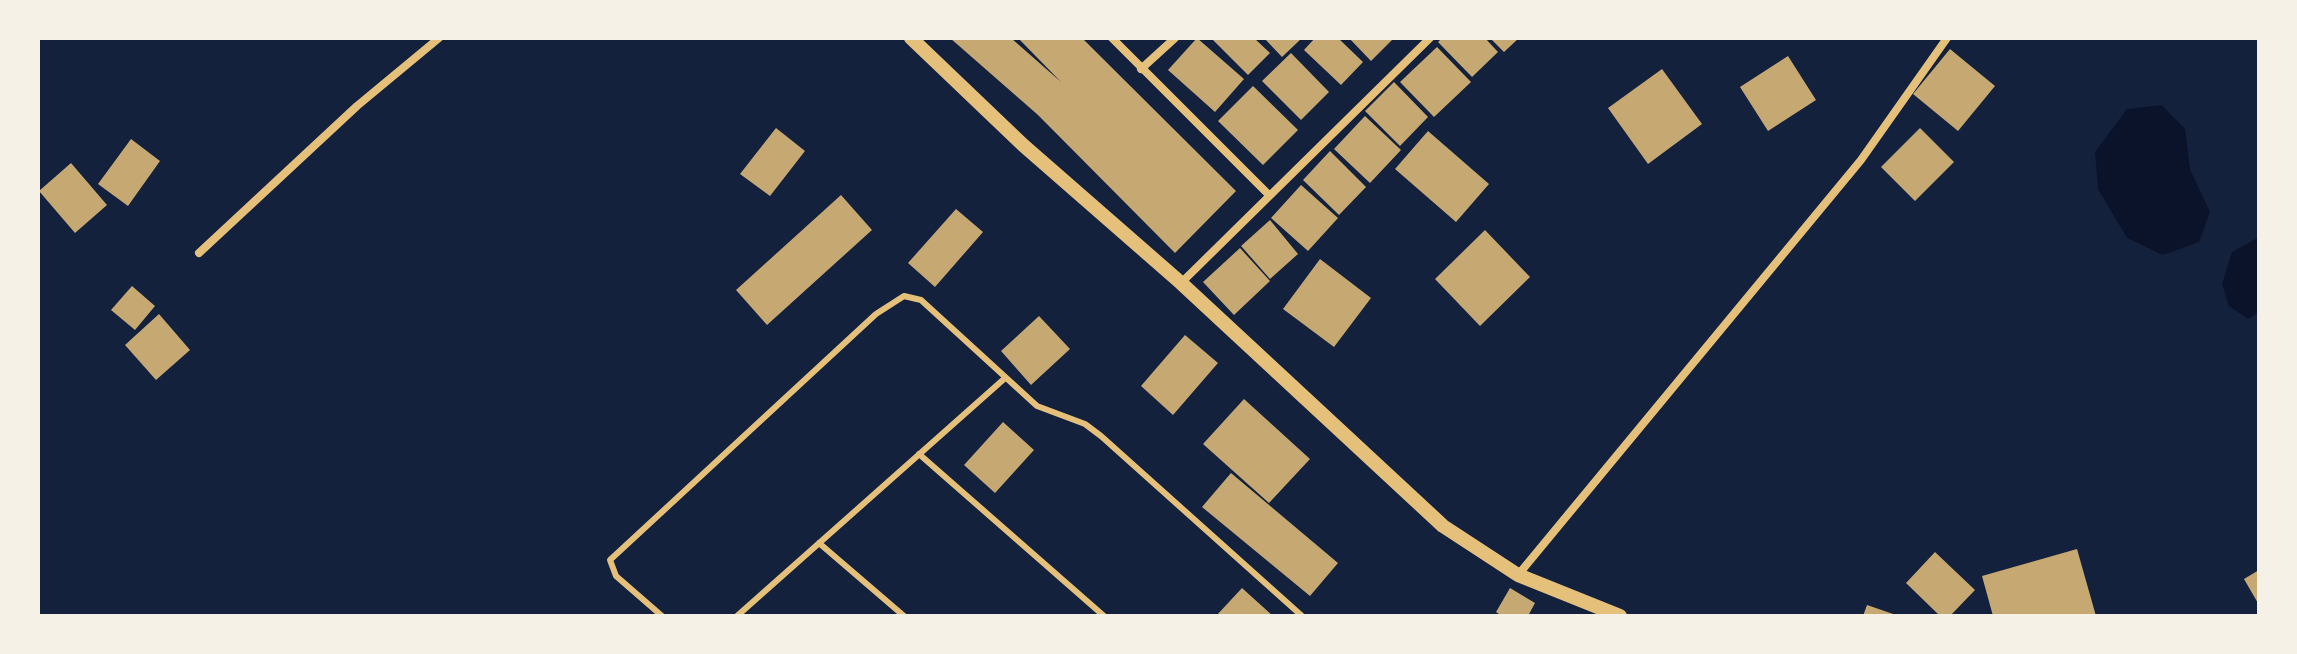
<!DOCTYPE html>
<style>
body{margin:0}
#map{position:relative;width:2297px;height:654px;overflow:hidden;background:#14213d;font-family:"Nunito Sans",sans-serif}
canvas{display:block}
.frame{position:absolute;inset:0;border:40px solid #f6f1e7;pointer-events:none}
</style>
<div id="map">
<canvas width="2297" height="654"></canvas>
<div class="frame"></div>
</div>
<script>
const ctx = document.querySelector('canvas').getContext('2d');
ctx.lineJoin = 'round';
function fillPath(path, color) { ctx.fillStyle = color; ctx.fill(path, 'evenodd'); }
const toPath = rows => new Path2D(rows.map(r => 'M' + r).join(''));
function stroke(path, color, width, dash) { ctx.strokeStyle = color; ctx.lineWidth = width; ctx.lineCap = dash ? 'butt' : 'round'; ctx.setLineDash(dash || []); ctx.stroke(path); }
const water = toPath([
 [2162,105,2185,129,2190,169,2210,212,2199,242,2163,255,2127,238,2098,189,2095,152,2127,109],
 [2259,237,2259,312,2248,319,2229,306,2222,284,2232,252]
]);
const building = toPath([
 [950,38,1011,38,1061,82,1018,38,1082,38,1236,191,1175,253,1038,115],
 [1197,38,1244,79,1215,112,1168,70],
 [1211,38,1254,38,1270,53,1248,75],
 [1264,38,1302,38,1282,57],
 [1315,38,1338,38,1363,62,1341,85,1304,50],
 [1349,38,1394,38,1371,61],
 [1442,38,1485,38,1498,52,1472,77,1438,42],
 [1490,38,1519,38,1504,52],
 [1437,47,1471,82,1434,117,1400,82],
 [1950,49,1995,86,1958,131,1913,94],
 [1291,53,1329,92,1301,120,1262,81],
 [1788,56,1816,100,1768,131,1740,87],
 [1662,69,1702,124,1648,164,1608,108],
 [1394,82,1428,117,1400,146,1365,111],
 [1253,86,1298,130,1263,165,1218,121],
 [1365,116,1401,150,1370,183,1334,149],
 [776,128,805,151,770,196,740,174],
 [1920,128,1954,162,1915,201,1881,167],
 [1428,131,1489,184,1456,222,1395,169],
 [131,139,160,161,128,206,98,184],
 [1330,151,1366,187,1339,215,1303,180],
 [71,163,107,205,75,233,39,191],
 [1301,185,1338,218,1308,251,1271,218],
 [841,195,872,230,767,325,736,290],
 [956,209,983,232,935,287,908,263],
 [1270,220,1298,254,1270,279,1241,246],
 [1485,230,1530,277,1480,326,1435,279],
 [1240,248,1270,281,1234,315,1203,282],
 [1320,259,1371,298,1334,347,1283,309],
 [132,286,155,306,135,330,111,310],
 [159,314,190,350,156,380,125,345],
 [1039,316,1070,349,1031,385,1001,351],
 [1185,335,1218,363,1173,415,1141,386],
 [1244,399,1310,459,1269,503,1203,444],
 [1003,422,1034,450,995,493,964,465],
 [1231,473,1338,563,1310,596,1202,507],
 [2077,549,2096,616,1993,616,1982,576],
 [1935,552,1975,590,1950,616,1940,616,1906,583],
 [2259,570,2259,605,2244,579],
 [1242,588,1273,616,1216,616],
 [1510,588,1535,603,1528,616,1502,616,1496,612],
 [1867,605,1899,616,1863,616]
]);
const service = toPath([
 [919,454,1104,616],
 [819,543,904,616],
 [662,616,616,576,610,560,876,314,904,296,921,300,1037,406,1085,424,1101,436,1302,616],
 [737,616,1004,379]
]);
const minor = toPath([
 [1112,38,1269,195],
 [1141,69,1175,38],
 [199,253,357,106,439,38],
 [1181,283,1430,38],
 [1518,575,1861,160,1947,38]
]);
const tertiary = toPath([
 [911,38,1023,145,1181,283,1443,526,1518,575,1620,616]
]);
fillPath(water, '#0b132b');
fillPath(building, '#c6a872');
stroke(service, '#e5c07b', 6);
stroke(minor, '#e5c07b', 8);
stroke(tertiary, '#e5c07b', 14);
</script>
